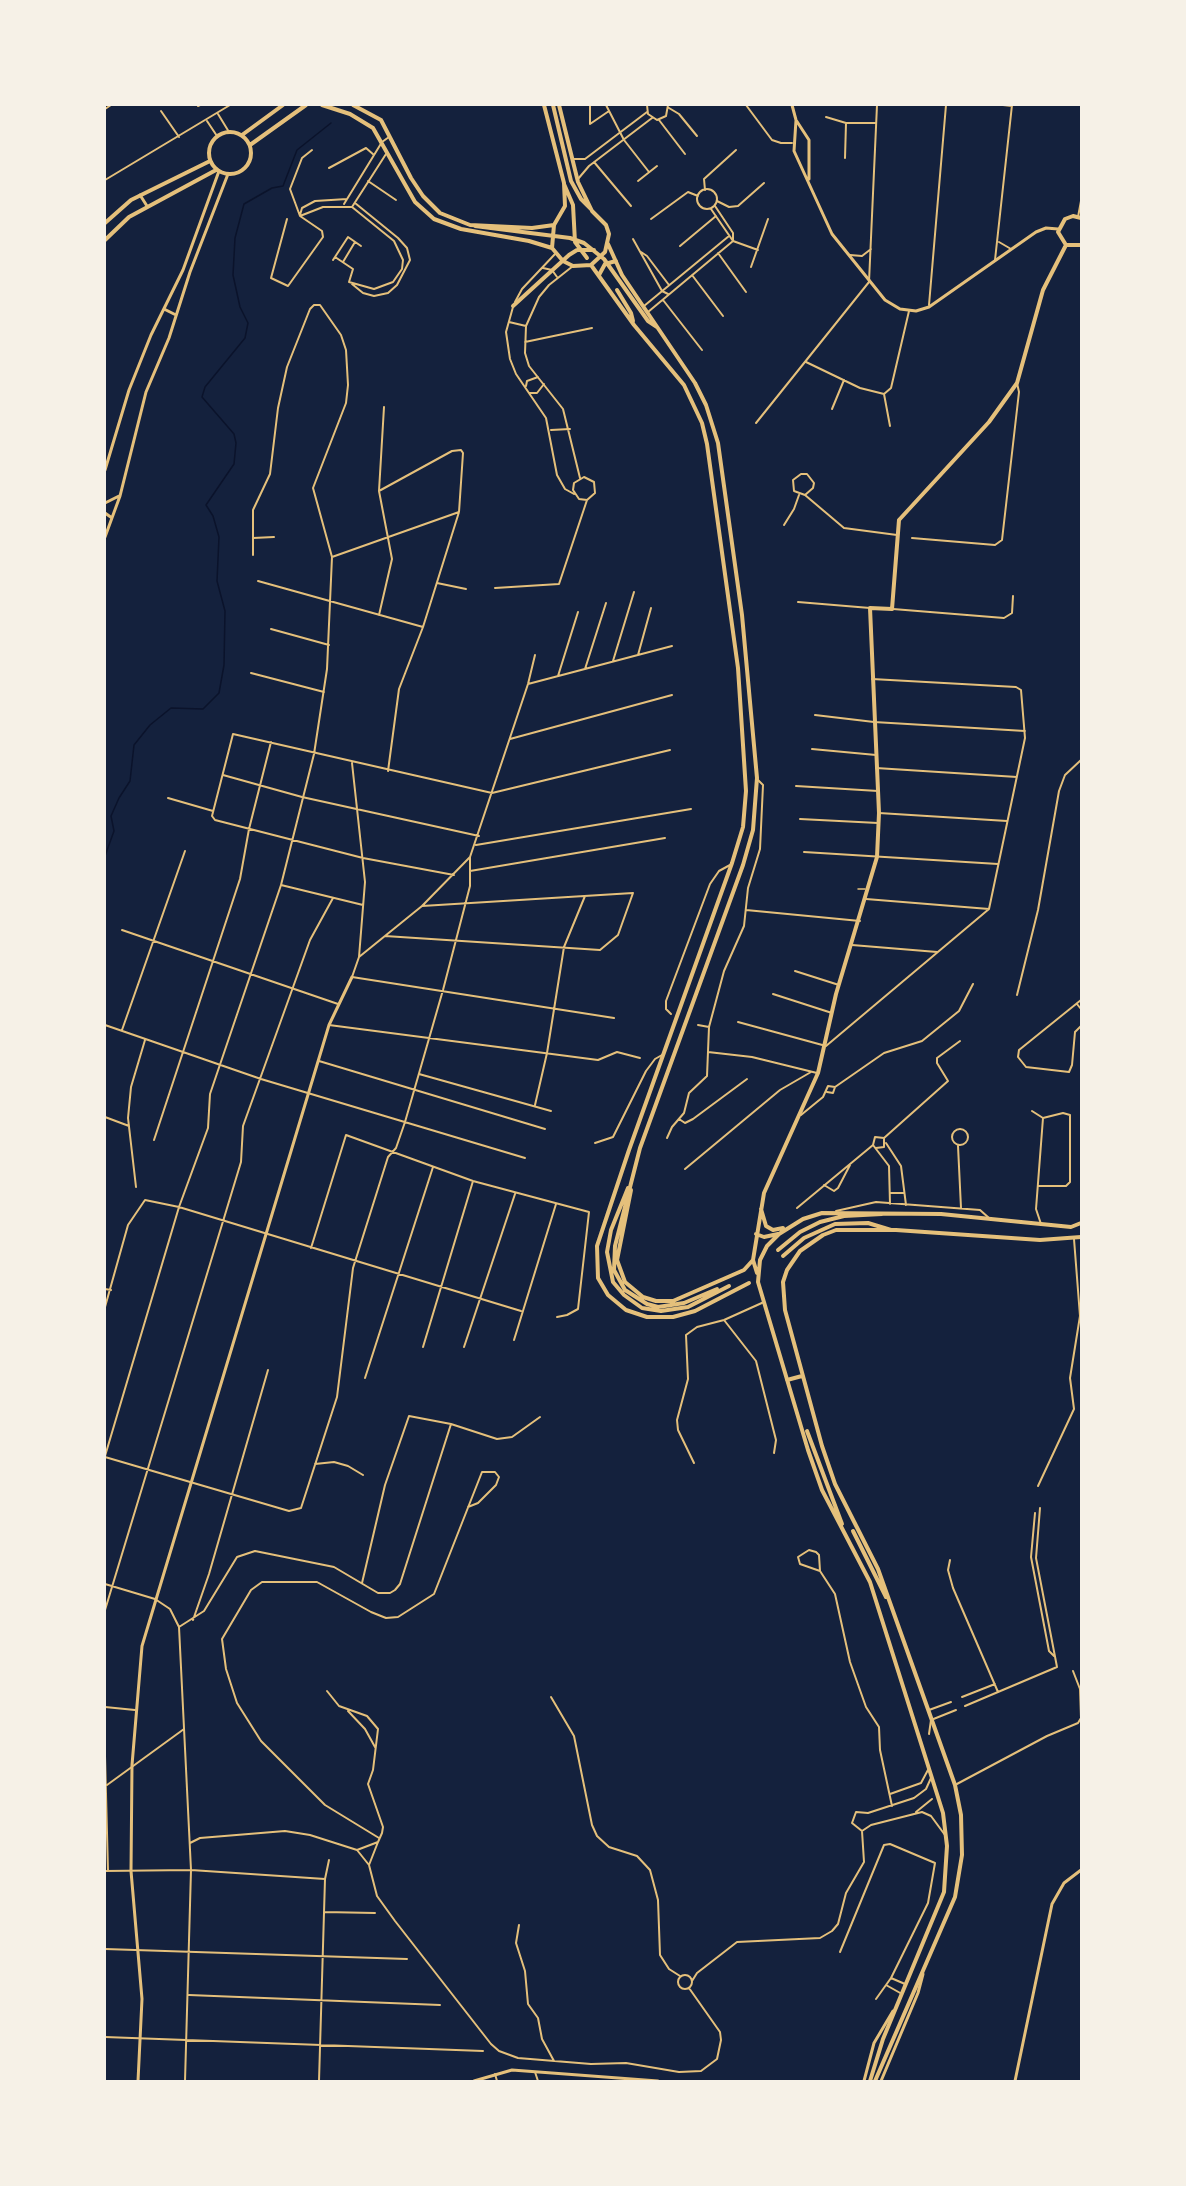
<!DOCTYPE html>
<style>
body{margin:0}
#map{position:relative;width:1186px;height:2186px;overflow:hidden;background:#14213d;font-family:"Golos Text",sans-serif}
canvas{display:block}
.frame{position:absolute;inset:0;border:106px solid #f6f1e7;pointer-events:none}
</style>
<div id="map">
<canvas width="1186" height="2186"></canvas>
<div class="frame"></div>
</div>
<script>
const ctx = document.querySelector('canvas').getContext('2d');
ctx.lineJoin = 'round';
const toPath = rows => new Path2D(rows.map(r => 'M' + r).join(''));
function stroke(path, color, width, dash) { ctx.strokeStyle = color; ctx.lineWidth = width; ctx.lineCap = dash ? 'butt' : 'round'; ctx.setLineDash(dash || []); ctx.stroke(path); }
const stream = toPath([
 [105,856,114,831,111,816,119,798,130,781,134,745,150,725,171,708,203,709,219,693,224,665,225,611,217,581,219,537,213,516,206,505,234,464,236,443,234,434,202,397,205,387,245,338,248,323,240,307,233,275,235,238,244,204,272,188,283,186,297,150,331,123]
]);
const service = toPath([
 [858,889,865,889]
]);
const minor = toPath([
 [590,105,590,124],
 [606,105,624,140,649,172],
 [647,105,648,114,657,120,666,116,668,105],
 [746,105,772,140,781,143,792,143],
 [1003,105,1012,106],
 [198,106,200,105],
 [669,108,679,114,697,136],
 [105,109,111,105],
 [161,111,179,137],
 [218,114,229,132],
 [826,117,846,123,876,123],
 [659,120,685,154],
 [207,121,217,136],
 [590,124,609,111],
 [845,158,846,123],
 [573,159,585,159,647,112],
 [594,162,631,206],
 [329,168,366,148,374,155],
 [578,179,589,166,652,118],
 [105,180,230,105],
 [368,181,396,200],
 [638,181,657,166],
 '697 199a10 10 0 1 1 20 0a10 10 0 1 1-20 0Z',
 [705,190,704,179,736,150],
 [717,201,729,207,738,206,764,183],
 [344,204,382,142,389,137],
 [715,206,733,233,733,241],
 [352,207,386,154],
 [711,209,733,241],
 [300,215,302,208,315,201,347,199],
 [300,216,323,207,352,207,394,241,403,260,402,269,393,282,374,289,349,282],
 [1078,217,1081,201],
 [287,219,271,278,288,286,323,237,322,231,300,216,290,189,302,158,312,150],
 [651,219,688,192,698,196],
 [633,239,662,291,668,294],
 [733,241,758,250],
 [999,242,1011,249],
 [680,246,716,216],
 [641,252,647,256,669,285],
 [718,253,746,292],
 [850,255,862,256,871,249],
 [335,257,353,269,349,282],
 [333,260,348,237,361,246],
 [995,260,1012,105],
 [343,262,355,242],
 [573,266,549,285,539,297,526,326,525,353,529,366,563,409,580,478],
 [751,267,768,219],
 [543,268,552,270,557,277],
 [692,275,723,316],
 [352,284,363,293,374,296,388,293,397,285,410,260,407,248,398,238,355,203],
 [663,300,702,350],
 [515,302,522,289,555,254],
 [929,305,946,105],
 [644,306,729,236],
 [513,307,506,332,510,359,516,374,546,418,557,475,565,489,574,494],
 [648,312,733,241],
 [509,322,526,326],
 [525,342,592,328],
 [806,362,860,388,884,394,891,388,909,311],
 [526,386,527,381,538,377],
 [530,393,537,393,544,384],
 [884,394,890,426],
 [832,409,844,380],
 [756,423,869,282,877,105],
 [551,430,570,429],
 [379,491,452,451,461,450,463,453,459,512,423,627,399,689,388,771],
 [805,495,813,488,814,483,807,474,801,474,793,480,794,491,805,495,844,528,897,535],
 [784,525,794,509,799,495],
 [253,538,274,537],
 [912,538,995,545,1002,540,1019,392,1017,383],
 [332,557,459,512],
 [258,581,423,627],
 [437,583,466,589],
 [495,588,559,584,587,500,595,493,594,482,584,477,574,483,573,490,579,499,587,500],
 [798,602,870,608],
 [893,609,1004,618,1012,613,1013,596],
 [379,615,392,559,379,491,384,407],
 [271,629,329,645],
 [535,655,528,684,470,857,422,906,359,957,352,977,614,1018],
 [638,655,651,608],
 [613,661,634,592],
 [585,669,606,603],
 [251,673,324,692],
 [558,676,578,612],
 [528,684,672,646],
 [815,715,874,722,1025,731],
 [510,739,672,695],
 [812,749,876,755],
 [352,763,365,882,359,957],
 [876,768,1017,777],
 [223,775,302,797,479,836],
 [796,786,878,791],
 [168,798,213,811],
 [879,813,1007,821],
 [800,819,878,823],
 [476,845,691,809],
 [804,852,998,864],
 [470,871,665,838],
 [454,875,363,858,215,820,212,816,233,734,492,793,670,750],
 [281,885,363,905],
 [866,899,989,909],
 [746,910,860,921],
 [122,930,338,1004],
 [385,936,600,950,618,935,633,893,422,906],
 [852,945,937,952],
 [795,971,839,985],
 [773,994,832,1013],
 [1017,995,1038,910,1059,791,1065,775,1081,760],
 [1081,1000,1019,1050,1018,1057,1026,1067,1069,1072,1072,1065,1075,1032,1081,1026],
 [1077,1004,1081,1009],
 [671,1014,666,1009,666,1001,710,884,719,871,730,865],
 [738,1022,826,1046,989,909,1025,738,1021,690,1016,687,872,679],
 [105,1025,261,1079,525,1158],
 [329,1025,598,1060,617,1052,640,1058],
 [698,1025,709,1027],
 [122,1030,185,851],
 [708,1052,752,1057,817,1073],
 [319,1061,545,1129],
 [419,1074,551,1111],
 [835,1087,884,1053,922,1041,959,1011,973,984],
 [535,1105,547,1053,564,947,585,896],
 [1032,1111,1043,1118,1036,1209,1041,1224],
 [801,1115,823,1097,828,1086,835,1087,833,1093,827,1092],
 [105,1117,129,1126],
 [679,1119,685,1123,693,1119,747,1079],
 '952 1137a8 8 0 1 1 16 0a8 8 0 1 1-16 0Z',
 [667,1138,672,1127,684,1113,689,1093,707,1076,709,1027,724,971,744,926,748,888,760,849,763,785,757,779],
 [884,1138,948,1081,937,1063,937,1058,960,1041],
 [154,1140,240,879,249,829,271,742],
 [595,1143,613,1137,646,1071,655,1059,662,1055],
 [886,1143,901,1166,906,1205],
 [958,1146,961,1208],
 [876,1148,884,1147,884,1138,875,1137,873,1145,889,1166,890,1204],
 [685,1169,780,1090,811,1072],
 [824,1185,834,1191,838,1188,850,1165],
 [1039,1186,1066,1186,1070,1182,1070,1115,1063,1113,1043,1118],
 [136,1187,128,1118,131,1087,145,1040],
 [890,1193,904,1193],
 [797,1208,873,1145],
 [836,1211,876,1202,980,1210,989,1218],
 [311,1248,346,1135,473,1181,589,1212,578,1309,567,1315,557,1317],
 [105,1289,111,1290],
 [105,1307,128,1225,145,1200,179,1207,521,1311],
 [724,1320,756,1361,776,1440,774,1453],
 [514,1340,556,1204],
 [423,1347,473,1181],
 [464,1347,515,1194],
 [365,1378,433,1167],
 [105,1456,179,1207,208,1128,210,1094,281,885,314,754,327,669,332,557,313,488,346,403,348,385,346,350,341,335,320,305,314,305,310,309,287,367,278,408,270,474,253,510,253,555],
 [105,1457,289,1511,301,1508,337,1397,353,1268,388,1157,396,1148,405,1122,443,990,470,886,470,857],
 [694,1463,678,1430,677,1420,688,1379,686,1335,697,1327,724,1320,764,1302],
 [315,1464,334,1462,348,1466,363,1475],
 [1038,1486,1074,1409,1070,1378,1080,1316,1074,1239],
 [1035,1513,1031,1557,1049,1651,1054,1656],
 [950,1560,948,1570,953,1588,998,1692],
 [820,1571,819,1555,816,1552,809,1550,798,1557,800,1564,820,1571,835,1594,850,1662,866,1707,879,1727,880,1750,892,1806],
 [362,1583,385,1485,409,1416,451,1424,497,1439,512,1437,540,1417],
 [105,1584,155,1599,170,1609,179,1627,191,1870,185,2081],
 [105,1610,241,1162,243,1126,310,940,333,898],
 [193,1620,209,1574,268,1370],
 [179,1627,204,1611,237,1557,255,1551,334,1567,378,1593,390,1593,395,1590,400,1584,451,1424],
 [327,1691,339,1706,367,1716,378,1729,373,1770,368,1784,383,1827,382,1833,378,1842,357,1850],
 [551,1697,574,1736,592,1825,597,1836,609,1847,637,1856,650,1870,658,1900,660,1955,669,1969,680,1976],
 [962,1697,995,1684],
 [965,1706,1057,1667,1036,1558,1040,1508],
 [105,1707,135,1710],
 [929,1710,951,1702],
 [348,1711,365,1729,375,1747],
 [929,1734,931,1720,956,1710],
 [105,1756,108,1871],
 [931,1778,926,1789,914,1798,868,1813,856,1812,852,1823,862,1831,871,1825,922,1812,931,1816,945,1835],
 [107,1785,184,1729],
 [955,1785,1047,1736,1078,1723,1081,1718,1080,1689,1073,1671],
 [890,1794,921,1783,929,1768],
 [916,1812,932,1799],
 [379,1838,325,1805,261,1741,237,1703,226,1669,222,1639,251,1590,262,1582,317,1582,371,1612,386,1618,398,1617,434,1594,482,1472,495,1472,499,1477,496,1485,478,1503,468,1507],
 [190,1843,200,1838,285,1831,310,1835,357,1850,369,1865,377,1896,395,1921,491,2044,499,2051,518,2058,591,2064,626,2063,679,2072,701,2071,717,2059,721,2040,720,2032,689,1988],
 [369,1865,378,1842],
 [105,1871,191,1870,325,1879],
 [324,1912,375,1913],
 [519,1925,516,1943,525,1971,528,2004,538,2018,542,2039,554,2061],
 [105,1949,407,1959],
 [840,1952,884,1845,890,1844,935,1863,928,1903,891,1978,876,1999],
 '678 1982a7 7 0 1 1 14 0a7 7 0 1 1-14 0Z',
 [891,1978,905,1984],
 [692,1981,697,1973,737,1942,820,1938,832,1931,838,1924,846,1893,864,1862,862,1831],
 [886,1985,902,1994],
 [189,1995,440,2005],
 [105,2037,483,2051],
 [535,2072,538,2081],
 [495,2074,497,2081],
 [319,2081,325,1879,329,1860]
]);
const tertiary = toPath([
 [792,105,796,120,809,140,809,179],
 [796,120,794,151,832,234,885,300,900,309,916,311,929,307,1036,232,1046,228,1058,229],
 [140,195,147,206],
 [164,309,176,315],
 [105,470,129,390,151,335,183,270,219,171],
 [105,503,119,496],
 [105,513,112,518],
 [105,537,120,496,146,392,169,338,190,272,228,174],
 [138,2081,142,1999,131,1871,132,1765,142,1646,329,1025,352,977],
 [474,2081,512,2070,658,2081],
 [864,2081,874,2043,893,2011],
 [881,2081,918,1993,923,1974],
 [1015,2081,1052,1904,1064,1883,1081,1870]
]);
const secondary = toPath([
 [322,105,350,114,373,128,415,202,434,219,461,229,529,241,552,248],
 [353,105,381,120,411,178,423,196,440,213,470,225,532,228,554,225],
 [544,105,564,183,565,206,554,225,552,248,563,261,573,266,591,265,605,252,609,234,606,225,592,211,578,182,559,105],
 [553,105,571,181,581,199,590,208],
 '209 153a21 21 0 1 1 42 0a21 21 0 1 1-42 0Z',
 [242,135,283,105],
 [250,145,306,105],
 [564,184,573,205,575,242,587,258],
 [1081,218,1073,216,1065,219,1058,232,1066,245,1081,245],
 [105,223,131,200,210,161],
 [475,226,570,238,584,243,604,259,648,321,657,327],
 [105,240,129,217,216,170],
 [608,244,622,275,695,383,706,405,718,443,742,615,757,778,753,830,743,865,640,1148,615,1246,614,1270,625,1290,647,1304,658,1307,684,1303,717,1289],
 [591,265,634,325,684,385,702,423,707,444,738,668,746,791,743,827,732,863,629,1150,597,1246,598,1278,608,1295,626,1310,647,1317,673,1317,695,1311,749,1283],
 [599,275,605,264,616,261],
 [617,290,631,313,633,321],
 [513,306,569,255,577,250,594,250],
 [628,1188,611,1230,607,1252,613,1282,624,1295,642,1308,661,1311,688,1307,729,1286],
 [631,1190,617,1260,625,1282,643,1297,656,1301,673,1301,744,1270,753,1260],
 [761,1209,766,1226,773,1230,783,1228],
 [756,1234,764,1237,778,1234],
 [778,1250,800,1232,820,1222,844,1216,882,1214],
 [783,1256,804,1238,835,1224,868,1223,891,1230],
 [757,1273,753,1260,764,1193,818,1073,836,994,877,857,879,813,870,608,892,609,899,520,989,422,1017,383,1043,290,1066,245],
 [787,1380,802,1376],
 [807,1431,842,1524],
 [853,1531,886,1597],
 [870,2081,883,2039,944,1892,947,1846,943,1813,870,1582,822,1490,808,1450,758,1282,760,1260,767,1246,779,1234,803,1219,822,1213,941,1214,1071,1227,1081,1223],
 [875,2081,955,1897,962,1855,961,1815,955,1785,878,1569,835,1484,822,1446,785,1310,783,1282,787,1270,800,1251,823,1235,836,1230,896,1230,1040,1240,1081,1237]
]);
stroke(stream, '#0b132b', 1.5);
stroke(service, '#e5c07b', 1.5);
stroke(minor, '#e5c07b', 2);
stroke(tertiary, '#e5c07b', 3);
stroke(secondary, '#e5c07b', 4);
</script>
